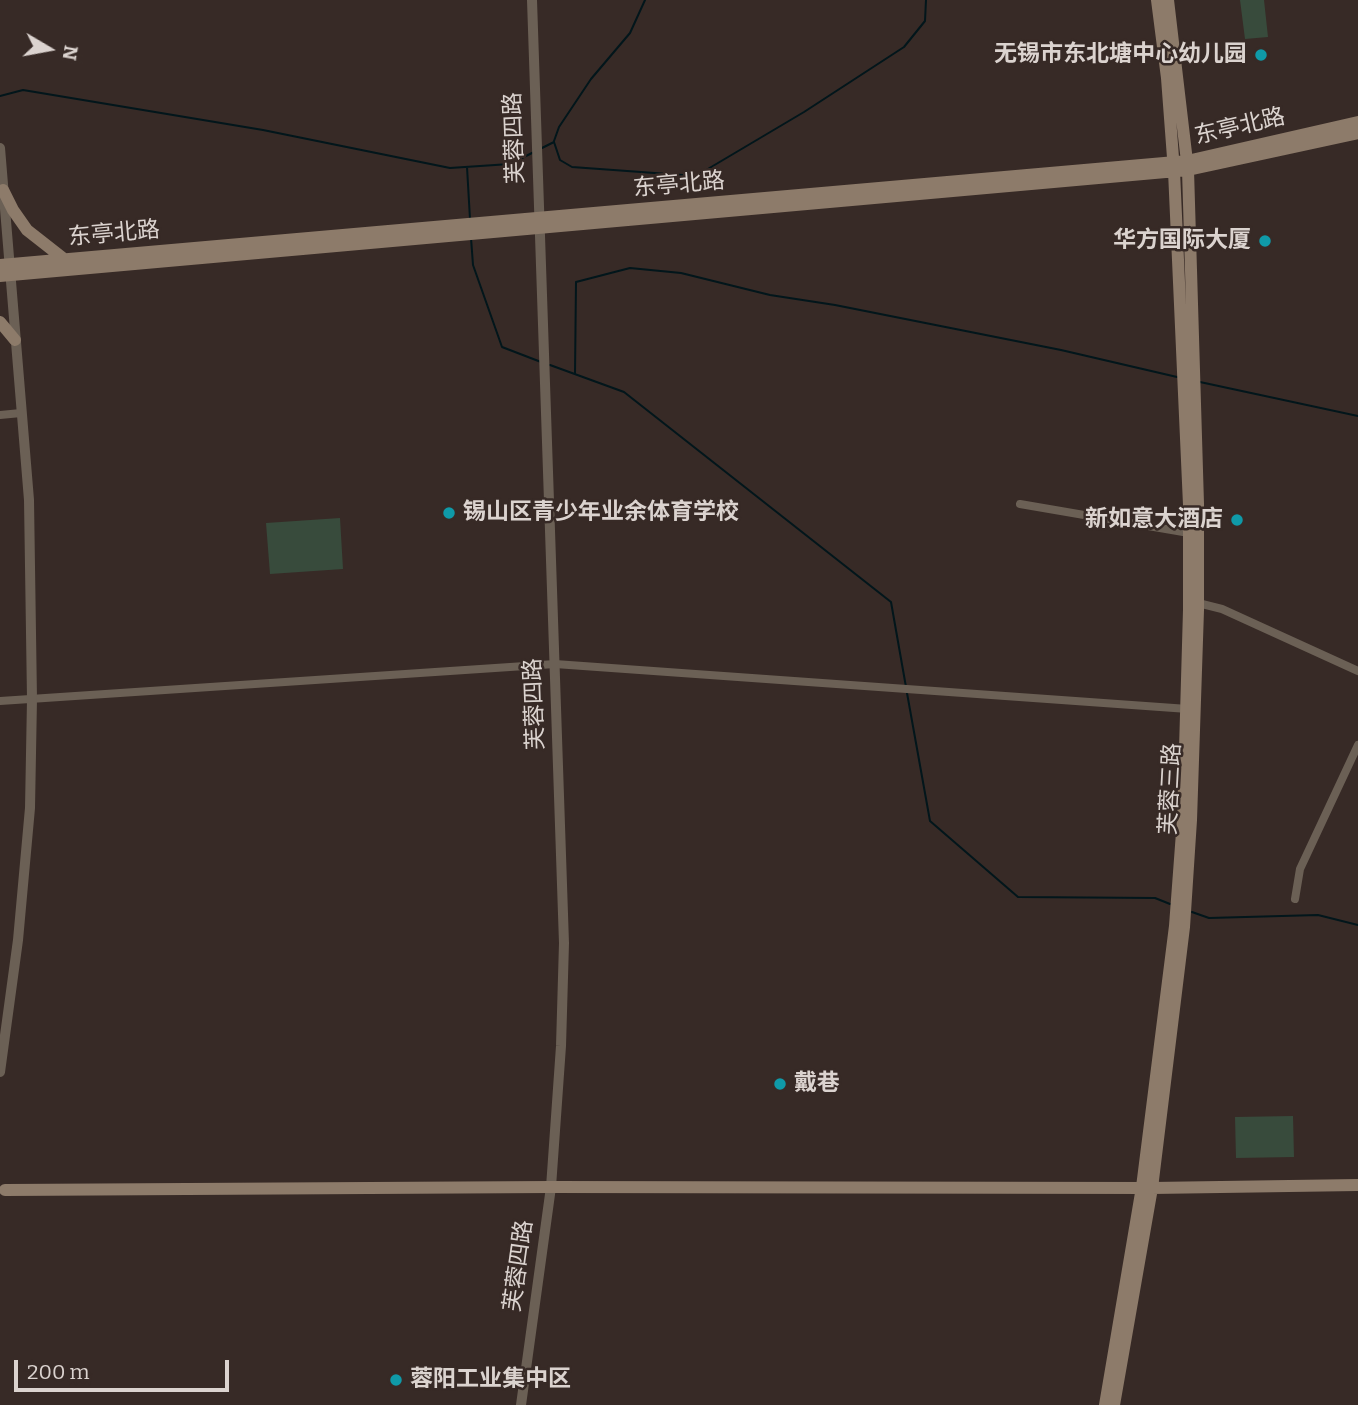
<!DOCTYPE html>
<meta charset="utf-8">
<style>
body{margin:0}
#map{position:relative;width:1358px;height:1405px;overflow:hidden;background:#372a26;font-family:Bitter,serif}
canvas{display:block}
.north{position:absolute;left:14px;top:14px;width:70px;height:70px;-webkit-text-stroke:5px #372a26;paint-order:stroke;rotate:100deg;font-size:19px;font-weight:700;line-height:28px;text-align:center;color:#dbd3cf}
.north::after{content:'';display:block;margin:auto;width:24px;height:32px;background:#dbd3cf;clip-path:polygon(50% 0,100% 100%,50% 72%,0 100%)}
.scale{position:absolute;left:14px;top:1360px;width:215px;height:32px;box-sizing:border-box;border:4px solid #dbd3cf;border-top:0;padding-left:9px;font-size:21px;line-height:24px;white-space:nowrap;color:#dbd3cf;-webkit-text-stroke:5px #372a26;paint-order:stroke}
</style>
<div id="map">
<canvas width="1358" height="1405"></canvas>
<div class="north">N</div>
<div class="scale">200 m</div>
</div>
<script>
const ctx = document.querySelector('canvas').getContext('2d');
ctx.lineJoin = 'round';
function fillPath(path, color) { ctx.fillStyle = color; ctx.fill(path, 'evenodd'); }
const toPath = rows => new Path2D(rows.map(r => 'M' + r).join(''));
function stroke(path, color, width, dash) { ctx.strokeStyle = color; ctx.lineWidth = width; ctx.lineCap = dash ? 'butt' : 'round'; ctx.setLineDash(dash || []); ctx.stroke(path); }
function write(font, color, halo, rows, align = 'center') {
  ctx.font = font + ' Bitter,"Noto Sans SC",serif'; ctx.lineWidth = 5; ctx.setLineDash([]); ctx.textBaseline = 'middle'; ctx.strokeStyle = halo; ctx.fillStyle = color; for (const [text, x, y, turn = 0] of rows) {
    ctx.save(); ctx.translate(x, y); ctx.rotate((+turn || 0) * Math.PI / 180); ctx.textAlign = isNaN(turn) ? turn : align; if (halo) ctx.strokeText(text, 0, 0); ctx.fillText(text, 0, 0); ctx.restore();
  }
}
const green = toPath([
 [1240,0,1264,0,1268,37,1245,39],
 [340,518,343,569,270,574,266,523],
 [1293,1116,1294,1157,1236,1158,1235,1117]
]);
const stream = toPath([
 [0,96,23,90,263,130,450,168,510,164,534,152],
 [554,141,559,127,591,79,630,33,645,0],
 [542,148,554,142,560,160,572,167,696,176,804,112,904,47,925,21,926,0],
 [467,167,470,219],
 [471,238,473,265,502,347,541,362],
 [550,365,624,392,891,602,906,687],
 [575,374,576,282,630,268,681,273,770,295,835,305,1061,350,1177,377],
 [1200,382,1358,416],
 [907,693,930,821,1018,897,1155,898,1170,904],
 [1192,912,1209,918,1318,915,1358,925]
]);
const minor = toPath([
 [0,415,21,413],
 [1020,504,1189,533],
 [1198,603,1222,609,1358,671],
 [0,701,555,664,1188,709],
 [1295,899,1300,869,1358,745]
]);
const tertiary = toPath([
 [0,148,29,500,32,699,30,808,18,940,0,1072],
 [521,1405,551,1187,561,1046,564,943,532,0]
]);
const secondary = toPath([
 [3,190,13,210,27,230,64,259],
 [0,265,1187,161,1358,122],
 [0,276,1188,170,1358,133],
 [0,322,15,340],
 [5,1190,551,1187,1152,1188,1358,1185],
 [1105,1405,1142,1187,1175,926,1183,819,1189,610,1189,505,1174,171,1167,78,1157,0],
 [1114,1405,1152,1188,1184,927,1191,820,1198,610,1198,504,1188,170,1168,0]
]);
const markers = [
 [1261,55,7,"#0f9aa8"],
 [1265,241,7,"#0f9aa8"],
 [449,513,7,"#0f9aa8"],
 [1237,520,7,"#0f9aa8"],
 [780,1084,7,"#0f9aa8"],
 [396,1380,7,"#0f9aa8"]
];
const poiNames = [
 ["无锡市东北塘中心幼儿园",1247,55],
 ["华方国际大厦",1251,241],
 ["锡山区青少年业余体育学校",463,513,"left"],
 ["新如意大酒店",1223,520],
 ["戴巷",794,1084,"left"],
 ["蓉阳工业集中区",410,1380,"left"]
];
const streetNames = [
 ["东亭北路",1240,127,-13],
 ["芙蓉四路",515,138,-92],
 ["东亭北路",679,185,-5],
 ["东亭北路",114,234,-5],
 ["芙蓉四路",535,704,-92],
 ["芙蓉三路",1171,789,-87],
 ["芙蓉四路",519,1266,-82]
];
fillPath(green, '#384b3c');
stroke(stream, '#02161b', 2);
stroke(minor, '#6b6055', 8);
stroke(tertiary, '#6b6055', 10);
stroke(secondary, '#8d7b6a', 12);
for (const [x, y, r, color] of markers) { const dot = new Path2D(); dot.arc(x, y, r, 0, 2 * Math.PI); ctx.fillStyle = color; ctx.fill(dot); stroke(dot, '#372a26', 2.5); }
write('bold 23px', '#dbd3cf', '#372a26', poiNames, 'right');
write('23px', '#dbd3cf', '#372a26', streetNames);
</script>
